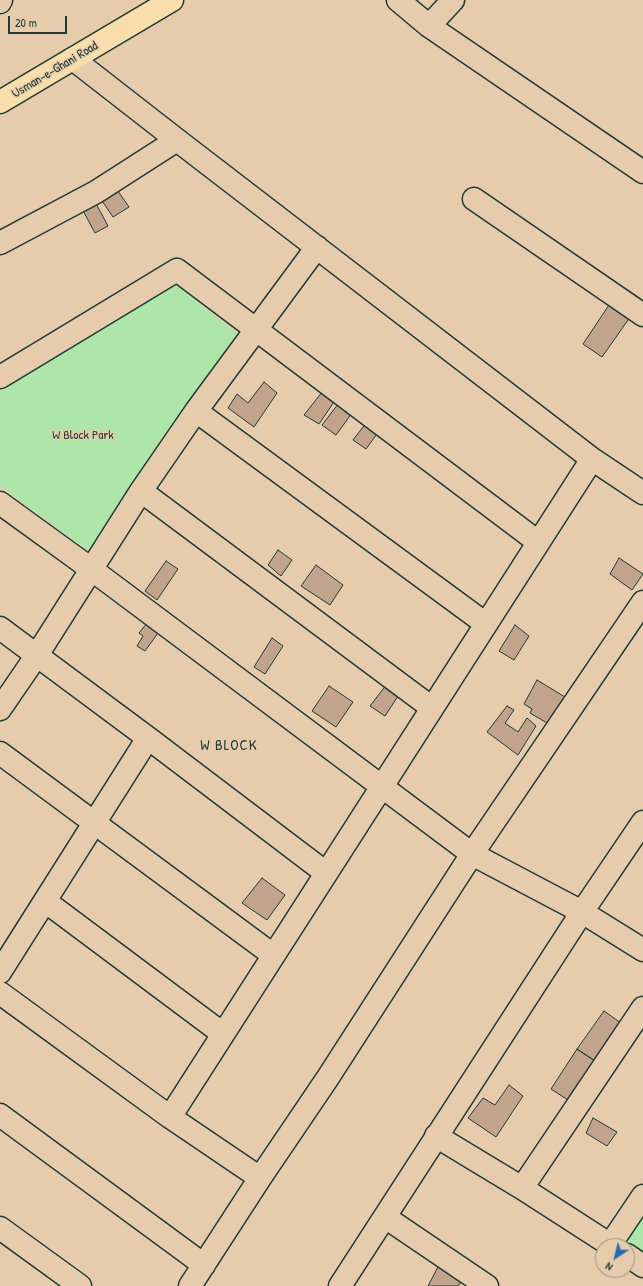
<!DOCTYPE html>
<style>
body{margin:0}
#map{position:relative;width:643px;height:1286px;overflow:hidden;background:#e6cbad;font-family:"Patrick Hand",sans-serif}
canvas{display:block}
.north{position:absolute;left:595px;top:1238px;width:40px;height:40px;box-sizing:border-box;background:#e6cbad;border:1px solid #96927d;border-radius:50%;rotate:215deg;font-size:11px;font-weight:700;line-height:16px;text-align:center;color:#1f3d34}
.north::after{content:'';display:block;margin:auto;width:14px;height:18px;background:#1f6fb2;clip-path:polygon(50% 0,100% 100%,50% 72%,0 100%)}
.scale{position:absolute;left:8px;top:16px;width:59px;height:18px;box-sizing:border-box;border:2px solid #1f3d34;border-top:0;padding-left:5px;font-size:12px;line-height:14px;white-space:nowrap;color:#1f3d34;-webkit-text-stroke:3px #e6cbad;paint-order:stroke}
</style>
<div id="map">
<canvas width="643" height="1286"></canvas>
<div class="north">N</div>
<div class="scale">20 m</div>
</div>
<script>
const ctx = document.querySelector('canvas').getContext('2d');
ctx.lineJoin = 'round';
function fillPath(path, color) { ctx.fillStyle = color; ctx.fill(path, 'evenodd'); }
const toPath = rows => new Path2D(rows.map(r => 'M' + r).join(''));
function stroke(path, color, width, dash) { ctx.strokeStyle = color; ctx.lineWidth = width; ctx.lineCap = dash ? 'butt' : 'round'; ctx.setLineDash(dash || []); ctx.stroke(path); }
function write(font, color, halo, rows, align = 'center') {
  ctx.font = font + ' "Patrick Hand",sans-serif'; ctx.lineWidth = 3; ctx.setLineDash([]); ctx.textBaseline = 'middle'; ctx.strokeStyle = halo; ctx.fillStyle = color; for (const [text, x, y, turn = 0] of rows) {
    ctx.save(); ctx.translate(x, y); ctx.rotate((+turn || 0) * Math.PI / 180); ctx.textAlign = isNaN(turn) ? turn : align; if (halo) ctx.strokeText(text, 0, 0); ctx.fillText(text, 0, 0); ctx.restore();
  }
}
const green = toPath([
 [175,283,248,343,100,560,0,486,0,389],
 [643,1199,643,1266,612,1246]
]);
const building = toPath([
 [113,184,129,207,113,217,96,192,113,184],
 [93,198,108,226,95,233,80,205,93,198],
 [613,299,633,313,602,357,583,344,613,299],
 [264,382,277,393,254,427,228,408,237,394,248,403,264,382],
 [326,387,338,396,319,424,304,415,326,387],
 [342,399,355,409,336,435,322,425,342,399],
 [370,418,382,427,366,449,353,440,370,418],
 [278,550,292,560,281,576,268,565,278,550],
 [619,558,643,574,632,590,610,574,619,558],
 [166,561,178,569,157,600,145,591,166,561],
 [316,565,343,585,330,605,301,586,316,565],
 [151,618,163,626,145,651,137,646,143,636,139,633,151,618],
 [515,625,529,636,514,660,499,651,515,625],
 [272,638,283,646,265,674,254,667,272,638],
 [390,680,402,690,385,716,370,706,390,680],
 [537,680,565,697,547,723,530,713,532,709,524,704,537,680],
 [329,686,353,702,336,727,312,711,329,686],
 [507,706,514,710,505,723,518,732,527,718,536,726,518,755,487,732,507,706],
 [262,878,285,895,267,920,242,903,262,878],
 [604,1011,621,1023,595,1061,577,1049,604,1011],
 [577,1049,595,1061,568,1100,551,1089,577,1049],
 [509,1085,523,1096,496,1137,468,1118,483,1098,495,1105,509,1085],
 [593,1118,617,1132,607,1146,586,1133,593,1118],
 [440,1263,462,1280,458,1286,428,1286,440,1263]
]);
const minor = toPath([
 [398,0,429,26,643,172],
 [0,2,1,0],
 [429,26,453,0],
 [73,59,177,140,592,459,643,493],
 [474,199,643,315],
 [0,243,96,192,177,140],
 [0,377,177,270,538,542],
 [196,411,486,624],
 [141,491,432,708],
 [0,503,91,569,472,854,582,912,643,950],
 [0,628,148,738,326,873],
 [0,709,37,655,141,491,196,411,317,247],
 [0,753,273,955],
 [45,901,223,1034],
 [0,972,148,738],
 [0,993,170,1117,260,1178],
 [0,1115,204,1265],
 [170,1117,592,459],
 [436,1136,522,1188,612,1246],
 [522,1188,643,1008],
 [385,1217,487,1286],
 [0,1228,80,1286],
 [610,1245,643,1196],
 [627,1255,643,1266],
 [190,1286,260,1178,327,1079,472,854,643,602],
 [340,1286,582,912,643,822]
]);
const major = toPath([
 [0,102,172,0]
]);
const streetNames = [
 ["Usman-e-Ghani Road",55,70,-31]
];
const parkNames = [
 ["W Block Park",83,436]
];
const quarterNames = [
 ["W BLOCK",229,746]
];
fillPath(green, '#aee5a8');
fillPath(building, '#c2a38b');
stroke(building, '#1f3d34', 1);
stroke(minor, '#1f3d34', 25);
stroke(major, '#1f3d34', 25);
stroke(minor, '#e6cbad', 22);
stroke(major, '#f8deab', 22);
write('13px', '#1f3d34', '#e6cbad', streetNames);
write('13px', '#26453a', '#e6cbad', parkNames);
ctx.letterSpacing = '1px';
write('15px', '#1f3d34', '#e6cbad', quarterNames);
ctx.letterSpacing = '0px';
</script>
